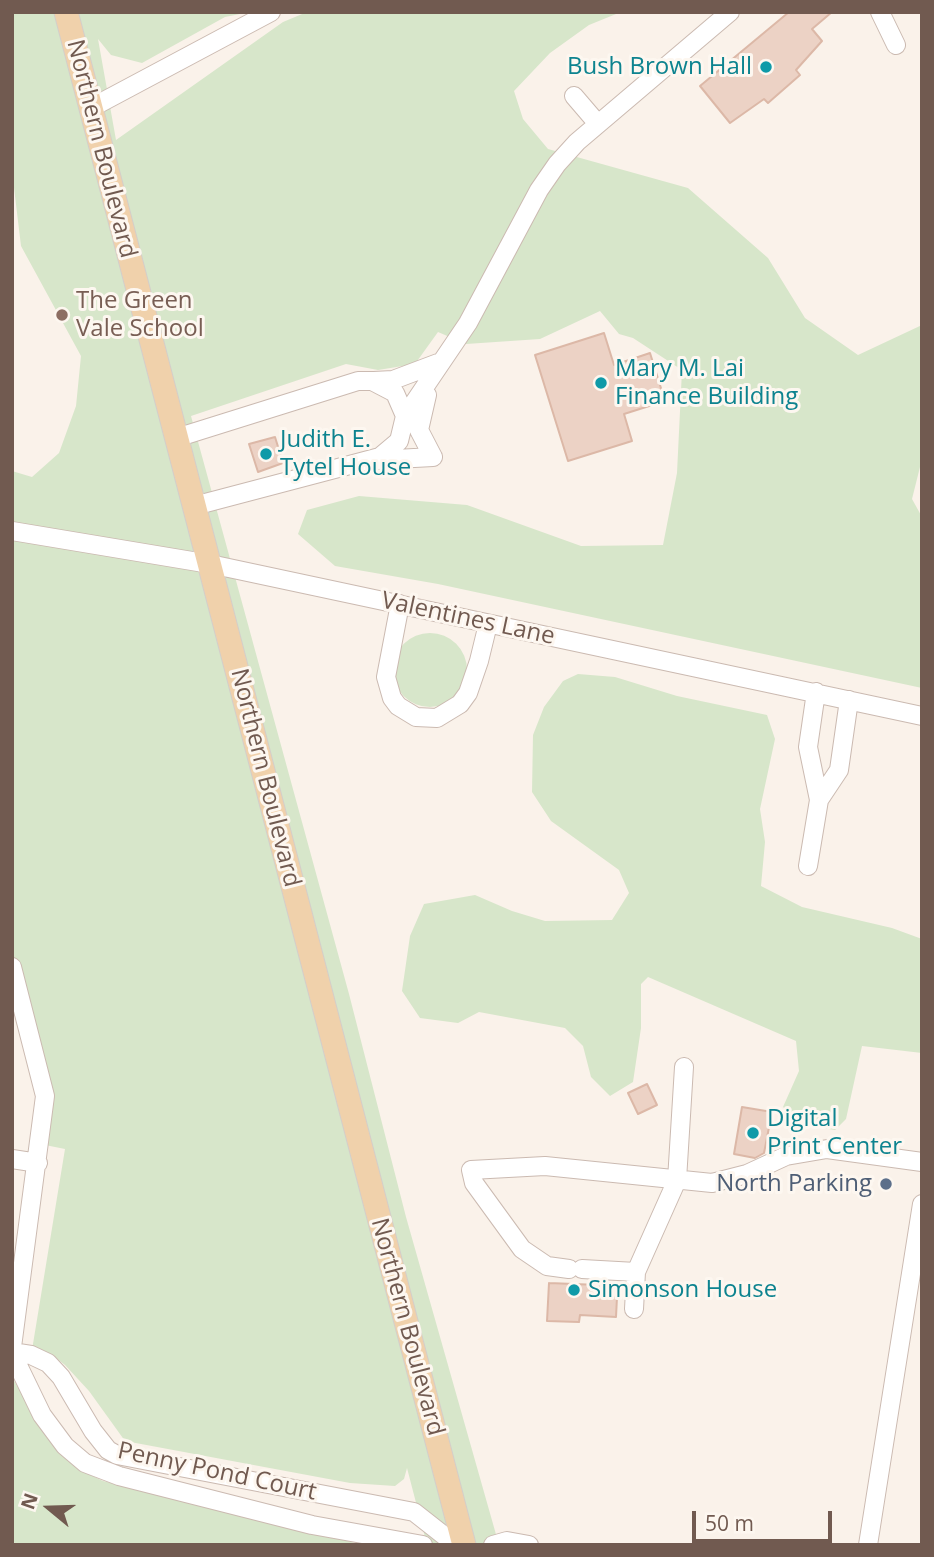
<!DOCTYPE html>
<style>
body{margin:0}
#map{position:relative;width:934px;height:1557px;overflow:hidden;background:#faf2ea;font-family:"Open Sans",sans-serif}
canvas{display:block}
.frame{position:absolute;inset:0;border:14px solid #715a50;pointer-events:none}
.north{position:absolute;left:14px;top:1473px;width:70px;height:70px;-webkit-text-stroke:5px #fdf7f0;paint-order:stroke;rotate:289deg;font-size:19px;font-weight:700;line-height:28px;text-align:center;color:#715a50}
.north::after{content:'';display:block;margin:auto;width:24px;height:32px;background:#715a50;clip-path:polygon(50% 0,100% 100%,50% 72%,0 100%)}
.scale{position:absolute;left:692px;top:1511px;width:140px;height:32px;box-sizing:border-box;border:4px solid #715a50;border-top:0;padding-left:9px;font-size:21px;line-height:24px;white-space:nowrap;color:#715a50;-webkit-text-stroke:5px #fdf7f0;paint-order:stroke}
</style>
<div id="map">
<canvas width="934" height="1557"></canvas>
<div class="frame"></div>
<div class="north">N</div>
<div class="scale">50 m</div>
</div>
<script>
const ctx = document.querySelector('canvas').getContext('2d');
ctx.lineJoin = 'round';
function fillPath(path, color) { ctx.fillStyle = color; ctx.fill(path, 'evenodd'); }
const toPath = rows => new Path2D(rows.map(r => 'M' + r).join(''));
function stroke(path, color, width, dash) { ctx.strokeStyle = color; ctx.lineWidth = width; ctx.lineCap = dash ? 'butt' : 'round'; ctx.setLineDash(dash || []); ctx.stroke(path); }
function write(font, color, halo, rows, align = 'center') {
  ctx.font = font + ' "Open Sans",sans-serif'; ctx.lineWidth = 6; ctx.setLineDash([]); ctx.textBaseline = 'middle'; ctx.strokeStyle = halo; ctx.fillStyle = color; for (const [text, x, y, turn = 0] of rows) {
    ctx.save(); ctx.translate(x, y); ctx.rotate((+turn || 0) * Math.PI / 180); ctx.textAlign = isNaN(turn) ? turn : align; if (halo) ctx.strokeText(text, 0, 0); ctx.fillText(text, 0, 0); ctx.restore();
  }
}
const green = toPath([
 [12,12,250,12,225,17,142,63,111,55,98,39,116,140,283,22,307,12,621,12,589,25,550,53,514,91,523,119,548,149,688,188,768,258,805,318,858,355,922,325,922,459,912,499,922,517,922,688,438,584,335,566,298,534,307,510,359,496,467,505,581,546,663,545,677,473,682,370,633,338,619,334,600,311,540,339,466,344,438,332,415,364,378,370,346,364,191,416,349,994,406,1217,499,1545,427,1545,407,1468,404,1479,395,1486,350,1483,125,1441,89,1391,65,1365,52,1355,32,1350,65,1149,45,1145,51,1097,12,958,12,471,32,477,59,453,76,406,81,356,21,246,12,171],
 '393 670a37 37 0 1 1 74 0a37 37 0 1 1-74 0Z',
 [578,674,615,677,677,696,767,715,775,739,760,809,765,842,761,886,802,907,892,928,922,939,922,1053,862,1046,846,1119,835,1130,804,1125,783,1107,799,1071,796,1041,648,977,641,984,641,1028,633,1082,610,1096,591,1077,583,1046,565,1028,479,1012,458,1023,420,1018,402,991,410,936,424,904,475,895,512,911,545,921,612,920,629,893,619,870,551,821,532,792,533,735,544,707,563,681],
 [12,1377,36,1420,80,1470,103,1481,363,1545,12,1545]
]);
const building = toPath([
 [789,12,832,12,812,29,822,41,796,70,800,75,768,103,764,99,730,123,700,86,789,12],
 [604,333,614,365,650,353,665,401,624,414,632,441,568,461,535,355,604,333],
 [275,437,283,463,258,472,249,444,275,437],
 [647,1084,657,1105,638,1114,628,1093,647,1084],
 [742,1107,772,1112,764,1153,755,1158,734,1154,742,1107],
 [549,1283,599,1285,598,1296,617,1297,616,1317,580,1315,579,1322,547,1321,549,1283]
]);
const minor = toPath([
 [880,12,896,45],
 [574,96,598,124],
 [89,109,271,12],
 [374,381,393,380,438,363],
 [427,395,419,430,433,457],
 [405,416,468,323,539,190,557,164,577,142,730,12],
 [176,438,358,381,372,381,395,393,405,416,399,441,380,457,194,506],
 [377,460,433,457],
 [12,531,210,564,922,716],
 [400,604,386,677,392,698,398,706,416,717,437,718,460,704,468,693,479,661,488,624],
 [819,800,839,770,849,700],
 [808,866,819,800,808,747,816,692],
 [12,967,45,1096,12,1347],
 [12,1159,38,1163],
 [569,1269,547,1266,522,1249,474,1183,471,1170,545,1166,712,1183,747,1174,786,1156,827,1149,922,1162],
 [582,1269,636,1272,677,1180,684,1067],
 [634,1309,636,1272],
 [12,1352,31,1355,48,1363,61,1377,93,1431,108,1450,117,1455,414,1512,456,1545],
 [12,1353,42,1415,65,1446,85,1463,119,1476,312,1525,423,1545],
 [493,1545,507,1541,529,1545],
 [868,1545,922,1204]
]);
const major = toPath([
 [66,12,464,1545]
]);
const markers = [
 [766,67,7,"#0f9aa8"],
 [62,315,7,"#8d6e63"],
 [601,383,7,"#0f9aa8"],
 [266,454,7,"#0f9aa8"],
 [753,1133,7,"#0f9aa8"],
 [886,1184,7,"#5c6f8a"],
 [574,1290,7,"#0f9aa8"]
];
const cultureNames = [
 ["Bush Brown Hall",752,67,"right"],
 ["Mary M. Lai",615,369],
 ["Finance Building",615,397],
 ["Judith E.",280,440],
 ["Tytel House",280,468],
 ["Digital",767,1119],
 ["Print Center",767,1147],
 ["Simonson House",588,1290]
];
const streetNames = [
 ["Northern Boulevard",101,149,76],
 ["Valentines Lane",468,619,12],
 ["Northern Boulevard",265,778,76],
 ["Northern Boulevard",407,1327,75],
 ["Penny Pond Court",217,1472,12]
];
const educationNames = [
 ["The Green",76,301],
 ["Vale School",76,329]
];
const serviceNames = [
 ["North Parking",872,1184]
];
fillPath(green, '#d7e6ca');
fillPath(building, '#ecd2c5');
stroke(building, '#dcb8a7', 2);
stroke(minor, '#cbbab1', 20);
stroke(major, '#d4ceca', 25);
stroke(minor, '#fff', 18);
stroke(major, '#f0d1ab', 23);
for (const [x, y, r, color] of markers) { const dot = new Path2D(); dot.arc(x, y, r, 0, 2 * Math.PI); ctx.fillStyle = color; ctx.fill(dot); stroke(dot, '#fdf7f0', 2.5); }
write('24px', '#0d838f', '#fdf7f0', cultureNames, 'left');
write('24px', '#715a50', '#fdf7f0', streetNames);
write('24px', '#785e54', '#fdf7f0', educationNames, 'left');
write('24px', '#4e5e75', '#fdf7f0', serviceNames, 'right');
</script>
